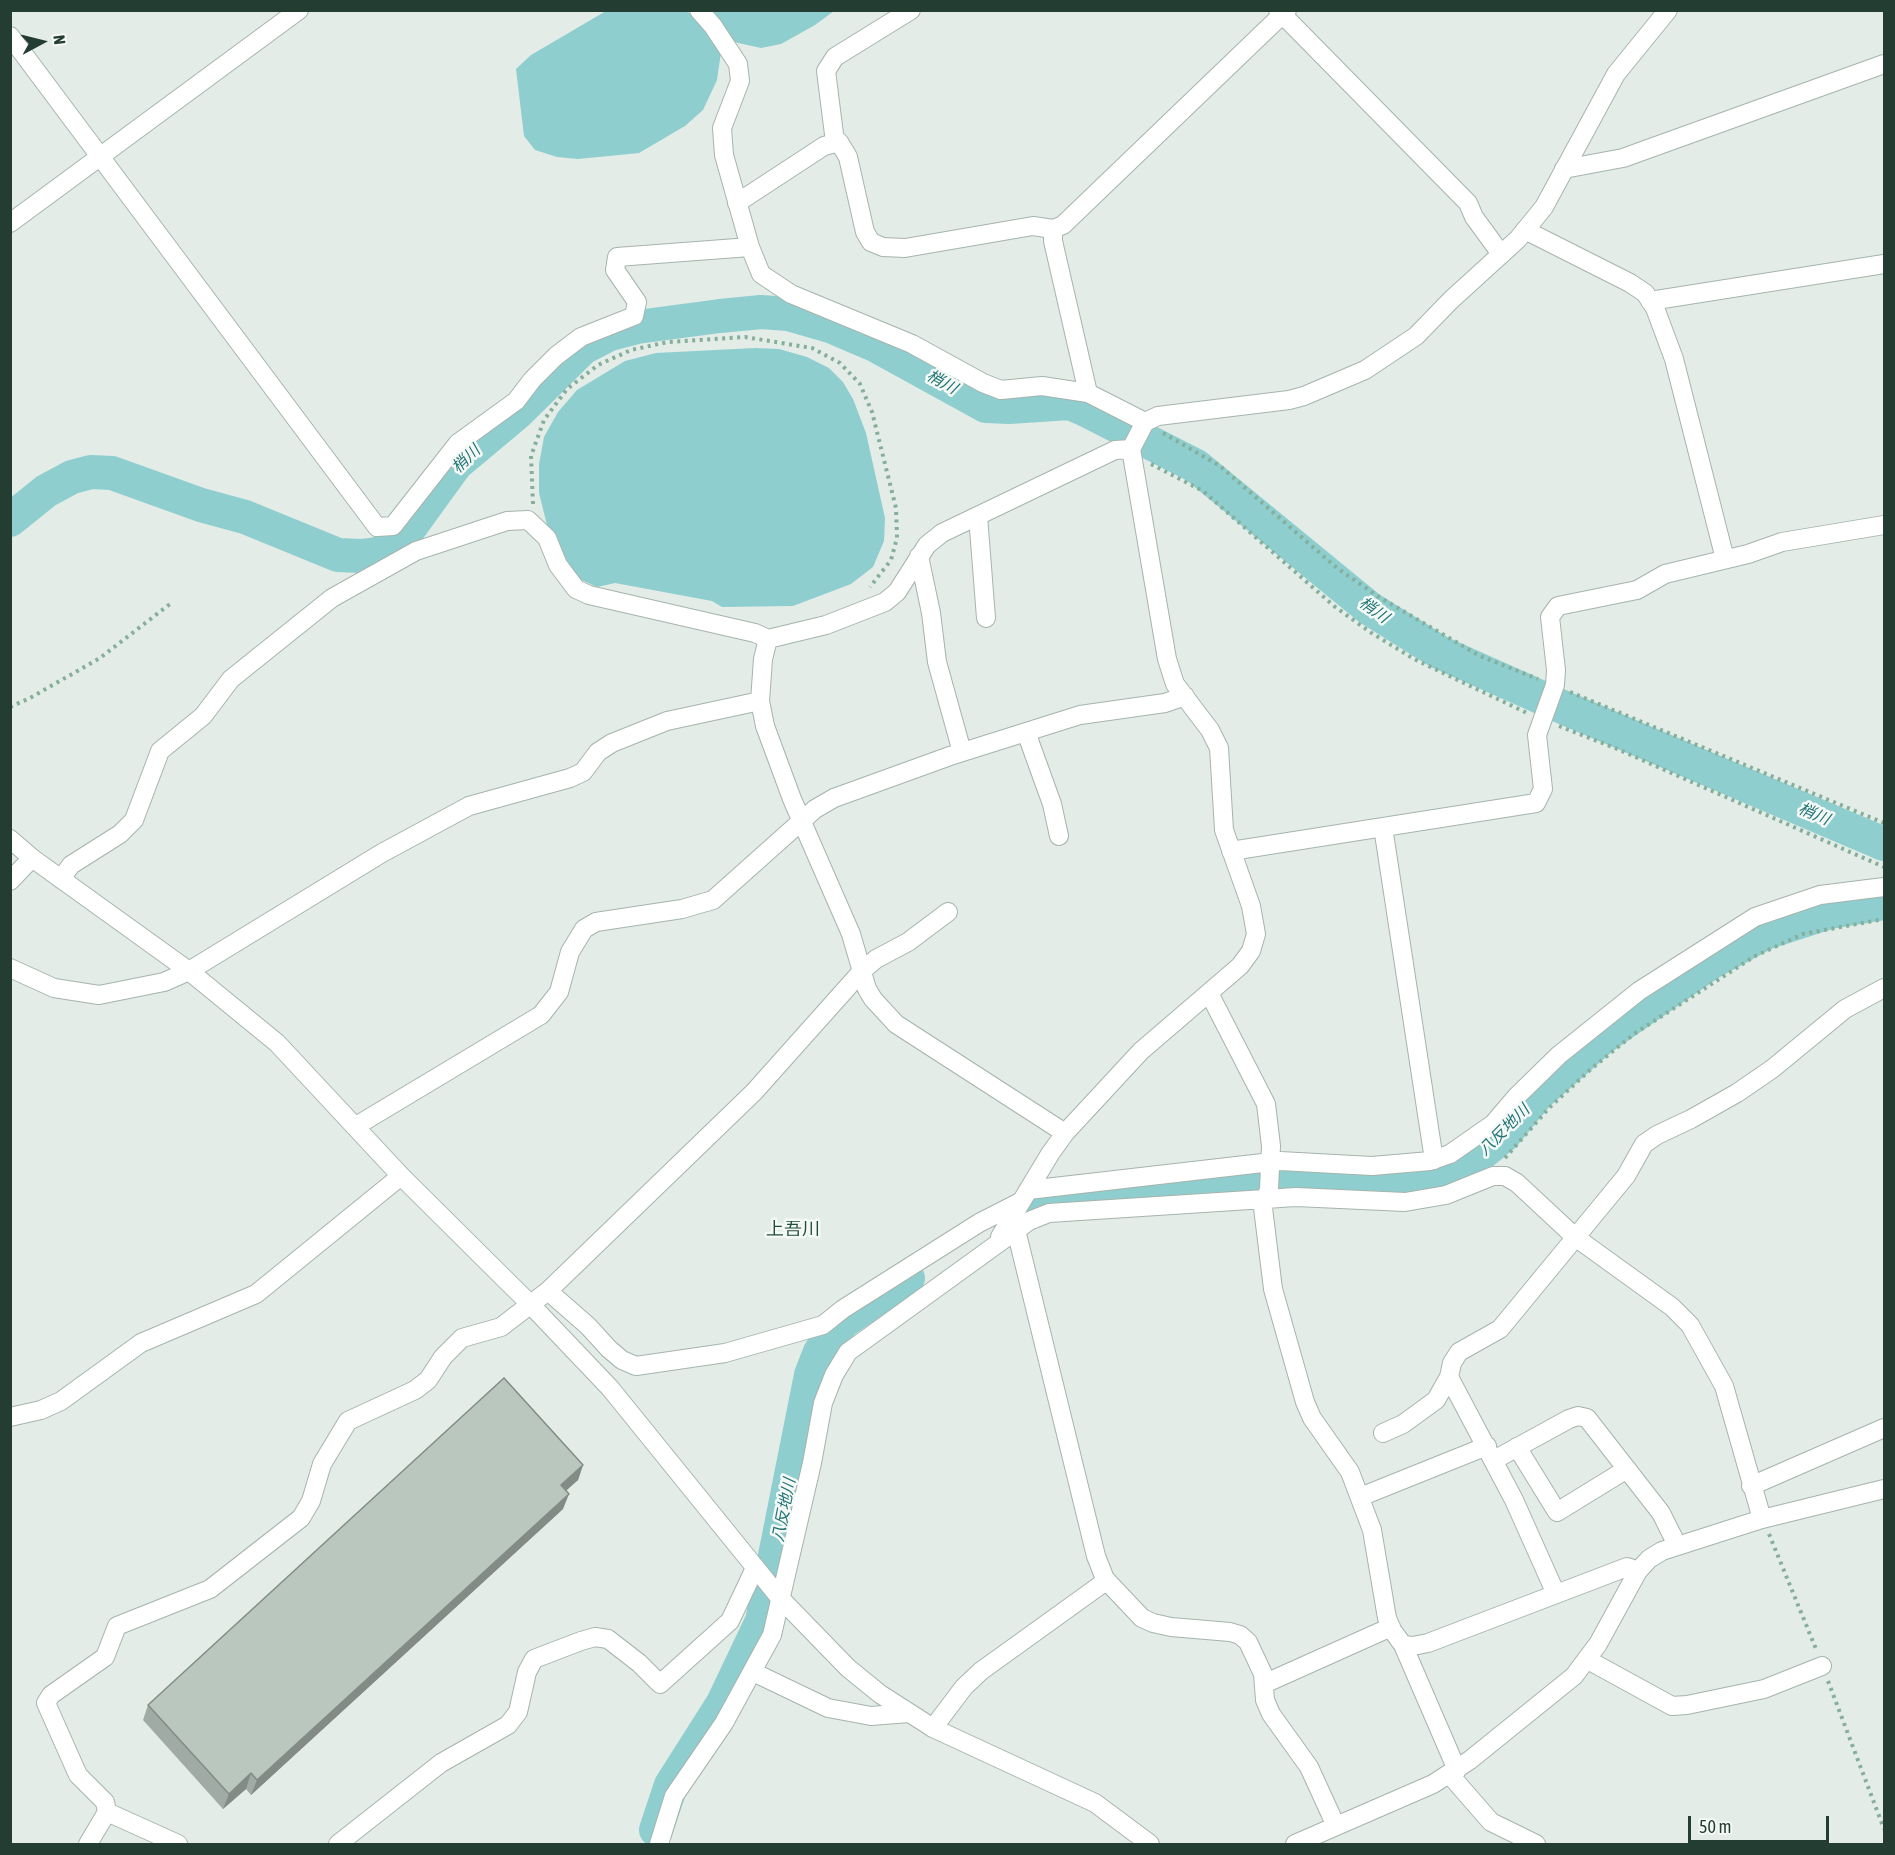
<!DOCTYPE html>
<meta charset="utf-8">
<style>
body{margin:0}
#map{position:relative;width:1895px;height:1855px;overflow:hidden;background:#e3ece7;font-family:"Asap Condensed",sans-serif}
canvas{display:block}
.frame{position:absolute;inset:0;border:12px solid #243d32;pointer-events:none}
.north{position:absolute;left:12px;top:12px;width:60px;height:60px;-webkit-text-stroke:4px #f4f9f6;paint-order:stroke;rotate:83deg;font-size:16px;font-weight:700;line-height:24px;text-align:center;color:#243d32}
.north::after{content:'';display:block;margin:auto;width:21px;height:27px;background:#243d32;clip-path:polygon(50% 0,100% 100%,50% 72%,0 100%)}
.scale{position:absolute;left:1688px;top:1816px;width:141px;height:27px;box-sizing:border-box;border:3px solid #243d32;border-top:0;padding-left:8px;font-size:18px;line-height:21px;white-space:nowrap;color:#243d32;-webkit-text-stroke:4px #f4f9f6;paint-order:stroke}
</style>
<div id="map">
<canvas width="1895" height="1855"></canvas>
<div class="frame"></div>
<div class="north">N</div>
<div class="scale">50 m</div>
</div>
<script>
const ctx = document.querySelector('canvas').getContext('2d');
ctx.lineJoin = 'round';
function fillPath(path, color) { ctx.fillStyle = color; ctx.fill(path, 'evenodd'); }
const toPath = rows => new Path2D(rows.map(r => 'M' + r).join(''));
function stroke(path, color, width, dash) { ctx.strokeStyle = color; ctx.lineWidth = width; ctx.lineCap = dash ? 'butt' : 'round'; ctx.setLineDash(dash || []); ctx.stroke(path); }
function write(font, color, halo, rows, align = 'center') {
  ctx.font = font + ' "Asap Condensed","Noto Sans JP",sans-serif'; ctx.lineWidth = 5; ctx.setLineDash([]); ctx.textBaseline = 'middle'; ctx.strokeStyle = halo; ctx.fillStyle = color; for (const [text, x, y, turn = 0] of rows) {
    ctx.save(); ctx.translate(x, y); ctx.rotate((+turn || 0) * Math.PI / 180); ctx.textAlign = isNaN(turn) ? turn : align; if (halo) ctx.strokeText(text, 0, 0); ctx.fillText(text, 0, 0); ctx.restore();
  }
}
const water = toPath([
 [606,11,687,11,697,20,721,52,717,80,703,110,685,126,639,153,578,159,557,157,535,150,524,136,516,69,531,55],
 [713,11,834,11,815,25,781,44,761,48,734,42],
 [755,348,779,349,807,357,829,368,843,382,853,399,866,433,885,518,884,541,873,567,851,584,793,606,722,607,712,601,615,583,597,587,577,578,547,525,539,493,539,464,544,437,558,412,577,390,625,361,656,353]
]);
const river = toPath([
 [10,520,46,491,72,477,91,472,112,473,201,505,245,517,338,555,361,556,377,554,390,548,406,533,456,464,517,413,583,348,610,334,637,327,720,316,761,312,788,314,833,327,875,345,986,406,1009,407,1070,403,1084,409,1196,466,1369,608,1439,652,1567,709,1884,844],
 [1033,1201,1097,1191,1235,1177,1284,1176,1411,1182,1438,1177,1476,1158,1504,1135,1538,1094,1602,1038,1710,963,1765,933,1830,912,1884,903],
 [656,1830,671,1785,723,1703,762,1621,811,1375,820,1352,832,1333,844,1321,908,1278]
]);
const path = toPath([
 [1163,433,1220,466,1337,568,1379,597,1480,656,1538,679],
 [1151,464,1203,491,1334,606,1370,632,1414,659,1527,713],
 [533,504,531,456,544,420,567,389,598,365,631,350,668,342,745,337,812,348,840,363,860,384,872,412,896,508,897,538,891,560,870,587],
 [1570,692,1884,823],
 [10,707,30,698,100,658,170,604],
 [1559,726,1615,748,1884,867],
 [1505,1158,1549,1108,1591,1069,1634,1034,1755,956,1803,934,1884,919],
 [1769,1534,1816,1649],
 [1828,1681,1884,1829]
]);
const minor = toPath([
 [699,10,713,26,738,64,740,81,722,128,724,155,750,247,761,274,791,294,912,344,983,383,1001,390,1042,386,1088,393,1145,422,1131,449,1167,659,1175,684,1210,730,1219,748,1224,830,1251,906,1256,934,1251,951,1240,966,1141,1051,1065,1133,1050,1154,1000,1237],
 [1278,10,1468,203,1474,217,1501,254],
 [10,36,377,527,393,526,458,443,516,401,532,380,556,356,581,337,634,316,637,302,615,270,617,257,750,247],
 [835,142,826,71,835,57,911,10],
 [1564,169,1623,158,1884,64],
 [737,203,824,146,839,142,848,157,865,232,871,242,883,247,905,248,1033,226,1053,229],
 [10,223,299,10],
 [1525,230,1630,283,1645,293,1655,308,1674,359,1725,559],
 [1650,301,1884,264],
 [1088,393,1053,241,1053,229,1063,225,1287,10],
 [978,516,986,618],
 [919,556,931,613,937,662,962,752],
 [760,701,765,726,792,799,851,934,867,989,873,999,896,1024,1065,1133],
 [1026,732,1052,804,1059,836],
 [1383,827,1434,1160],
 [1231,851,1536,803,1543,789,1537,735,1555,685,1556,670,1550,617,1558,606,1637,590,1665,574,1748,554,1782,542,1884,525],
 [61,879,71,865,120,834,134,820,160,751,203,716,231,679,332,598,416,551,507,521,528,520,547,538,558,565,576,589,589,595,755,633,768,639],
 [10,881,32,858],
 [10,968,54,988,99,995,164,982,189,971,382,853,469,806,570,778,583,772,598,752,612,743,667,721,760,701,763,659,768,639,826,625,885,602,897,592,927,545,942,533,1115,450,1131,449],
 [1209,993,1266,1104,1271,1146,1269,1189,1263,1208,1273,1289,1305,1402,1312,1418,1350,1472,1372,1530,1387,1618,1392,1630,1403,1645,1413,1646,1428,1643,1627,1567,1638,1571],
 [356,1126,541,1015,559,992,570,952,584,929,596,922,682,909,713,900,815,809,834,798,950,756,1080,715,1165,703,1185,696],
 [1028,1190,1280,1161,1372,1166,1430,1161,1450,1154,1493,1124,1516,1097,1559,1055,1639,991,1755,917,1820,895,1884,887],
 [1016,1230,1096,1556,1105,1579,1142,1618,1153,1623,1171,1627,1230,1632,1240,1635,1248,1642,1263,1674,1265,1700,1271,1714,1309,1767,1336,1826],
 [548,1291,754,1092,862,971,876,959,908,942,948,912],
 [1449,1377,1514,1500,1556,1594],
 [10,1417,41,1410,61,1401,141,1343,256,1294,401,1176],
 [1383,1433,1403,1424,1436,1400,1449,1377,1452,1363,1459,1352,1500,1329,1626,1176,1644,1144,1657,1135,1691,1119,1737,1093,1772,1069,1845,1009,1884,988],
 [1517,1447,1557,1512,1627,1469],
 [1494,1460,1569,1419,1578,1416,1587,1418,1661,1513,1677,1545],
 [1751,1486,1884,1428],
 [1360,1497,1487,1446],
 [1403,1645,1457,1770],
 [1588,1660,1672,1706,1687,1705,1764,1689,1822,1666],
 [753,1672,828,1708,871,1716,909,1713],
 [1266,1683,1391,1627],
 [933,1728,964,1687,981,1671,1106,1581],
 [1450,1775,1491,1822,1536,1844],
 [107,1812,178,1844],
 [88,1844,107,1812,105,1802,78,1775,46,1703,51,1695,105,1657,117,1626,210,1589,301,1518,311,1501,322,1464,348,1421,415,1390,428,1380,443,1357,462,1338,501,1327,548,1291,588,1326,609,1349,622,1360,636,1366,725,1353,823,1325,843,1309,979,1223,1022,1201],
 [338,1844,441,1763,508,1725,518,1712,527,1672,534,1659,581,1641,595,1637,608,1639,639,1663,660,1684,730,1621,755,1568],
 [659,1844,674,1796,724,1723,772,1635,812,1463,823,1403,834,1375,848,1352,1029,1221,1049,1213,1296,1197,1405,1202,1446,1195,1493,1176,1505,1176,1517,1183,1575,1237,1672,1307,1690,1325,1724,1386,1762,1519],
 [1295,1844,1433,1784,1470,1760,1574,1676,1598,1644,1638,1571,1649,1559,1662,1551,1762,1519,1884,1489]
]);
const tertiary = toPath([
 [1145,422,1158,416,1289,400,1304,396,1365,370,1416,336,1451,300,1518,239,1544,207,1616,74,1668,10],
 [10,839,32,858,189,971,277,1043,401,1176,531,1305,610,1388,780,1598,848,1668,880,1694,933,1728,1095,1803,1150,1844]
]);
const wall = toPath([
 [583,1465,578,1480,566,1491,563,1509,251,1795,246,1789,223,1809,143,1720,148,1705]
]);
const shadedWall = toPath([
 [583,1465,578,1480,555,1500,561,1485],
 [569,1494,563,1509,251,1795,257,1780],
 [251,1773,246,1789,223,1809,229,1794]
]);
const building = toPath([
 [504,1378,583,1465,561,1485,569,1494,257,1780,251,1773,229,1794,148,1705,504,1378]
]);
const waterNames = [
 ["梢川",942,382,29],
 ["梢川",466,459,-44],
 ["梢川",1374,610,35],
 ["梢川",1814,814,23],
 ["八反地川",1504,1130,-45],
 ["八反地川",784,1510,-79]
];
const quarterNames = [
 ["上吾川",793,1229]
];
fillPath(water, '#8ecece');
stroke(river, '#8ecece', 34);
stroke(minor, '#a6b4ad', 20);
stroke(tertiary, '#a6b4ad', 20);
stroke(path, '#85ae9b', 4, [3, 4.5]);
stroke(minor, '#fff', 18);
stroke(tertiary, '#fff', 18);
fillPath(wall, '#9faba4');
fillPath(shadedWall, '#828b86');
fillPath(building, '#b9c7bf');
stroke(building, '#828b86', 1.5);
write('italic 16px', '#217476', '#f4f9f6', waterNames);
write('18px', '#214e3c', '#f4f9f6', quarterNames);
</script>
